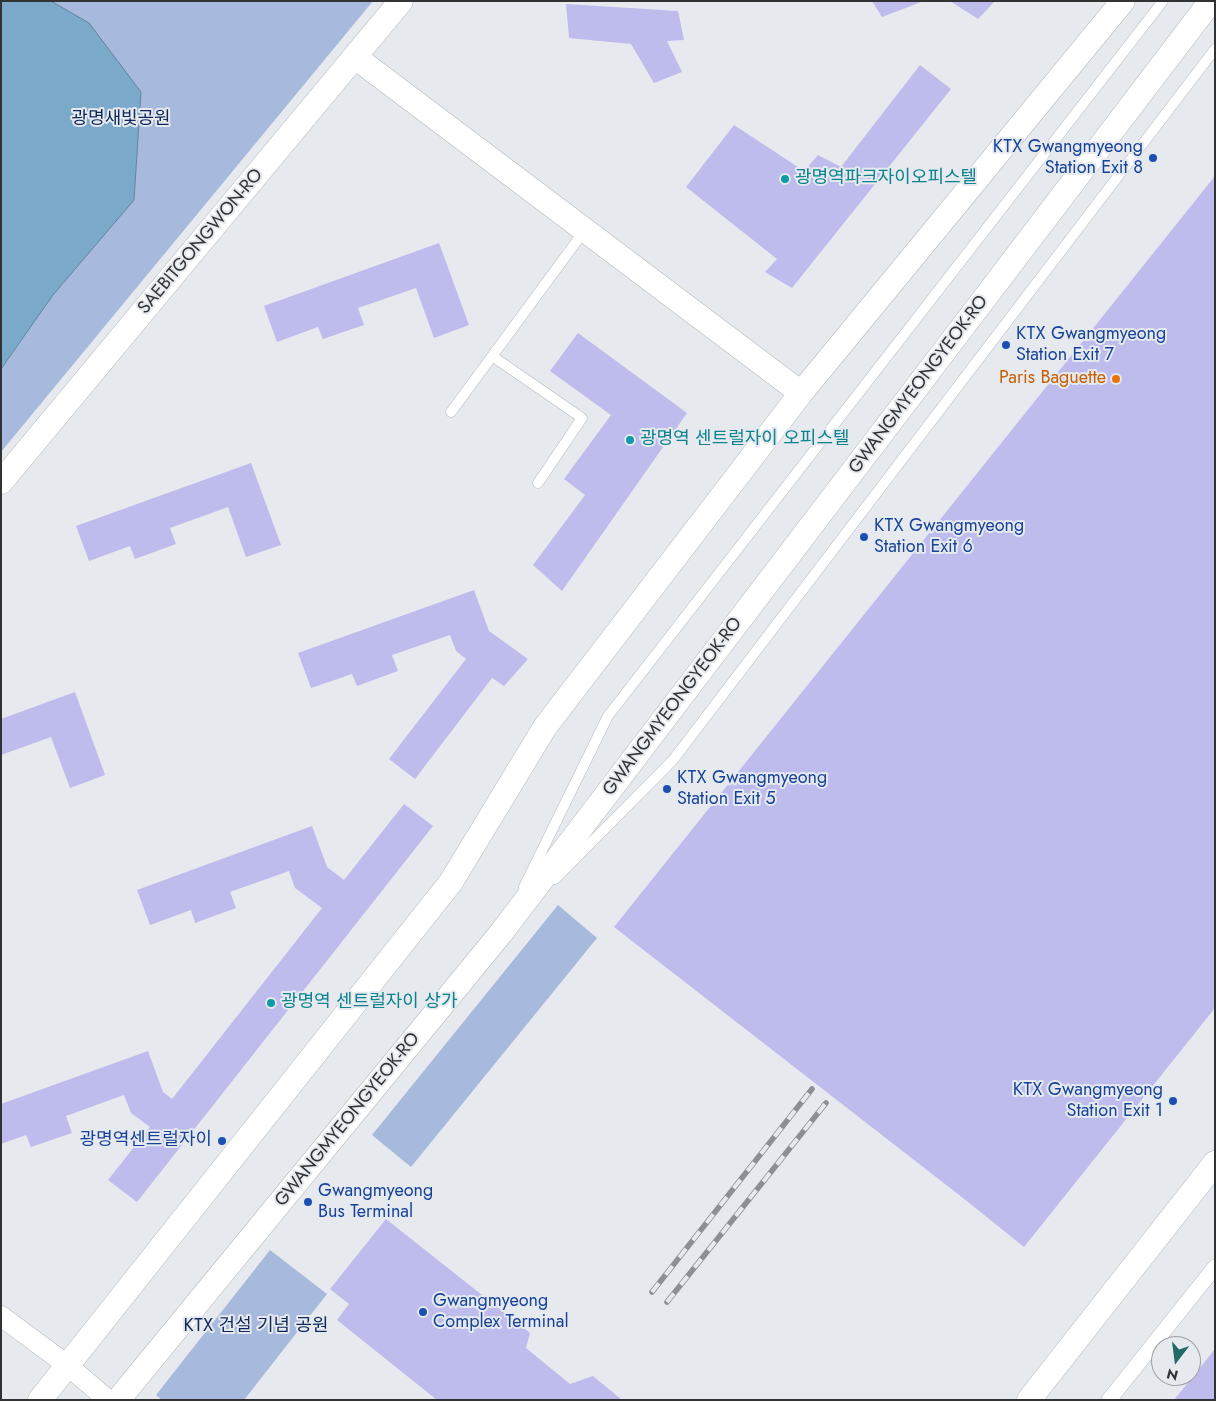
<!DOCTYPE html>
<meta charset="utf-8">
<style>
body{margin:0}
#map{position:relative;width:1216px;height:1401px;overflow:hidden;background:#e6e9ee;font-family:Jost,sans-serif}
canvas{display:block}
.frame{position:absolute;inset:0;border:2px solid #313234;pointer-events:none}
.north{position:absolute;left:1151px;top:1336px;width:50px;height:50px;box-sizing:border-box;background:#e6e9ee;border:1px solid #9ea0a4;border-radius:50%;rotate:195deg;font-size:14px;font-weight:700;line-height:20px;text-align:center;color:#313234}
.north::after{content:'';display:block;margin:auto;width:18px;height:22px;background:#216c67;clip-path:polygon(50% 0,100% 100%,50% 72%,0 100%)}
</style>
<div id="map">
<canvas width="1216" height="1401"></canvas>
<div class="frame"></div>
<div class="north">N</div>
</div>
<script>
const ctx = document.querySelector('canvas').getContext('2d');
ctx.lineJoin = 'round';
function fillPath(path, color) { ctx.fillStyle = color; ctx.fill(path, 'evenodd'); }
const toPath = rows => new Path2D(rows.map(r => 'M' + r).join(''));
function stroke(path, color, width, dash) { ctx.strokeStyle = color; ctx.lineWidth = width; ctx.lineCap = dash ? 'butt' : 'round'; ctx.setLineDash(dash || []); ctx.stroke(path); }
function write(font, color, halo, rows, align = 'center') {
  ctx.font = font + ' Jost,"Noto Sans KR",sans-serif'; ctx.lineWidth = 4; ctx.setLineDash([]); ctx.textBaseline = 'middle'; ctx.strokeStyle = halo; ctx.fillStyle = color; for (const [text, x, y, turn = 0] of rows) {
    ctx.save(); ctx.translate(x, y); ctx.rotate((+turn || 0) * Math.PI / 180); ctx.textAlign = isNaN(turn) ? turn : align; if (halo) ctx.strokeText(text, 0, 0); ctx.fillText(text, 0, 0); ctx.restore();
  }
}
const green = toPath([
 [1,1,373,1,1,452],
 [558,905,597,938,411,1167,372,1135],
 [270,1250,327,1294,244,1400,162,1400,156,1395]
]);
const water = toPath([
 [1,1,51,1,89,23,141,92,134,200,53,295,1,369,1,1]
]);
const building = toPath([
 [872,1,924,1,882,17],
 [950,1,995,1,978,19],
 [566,4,678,11,684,40,667,41,682,72,654,83,631,44,569,38],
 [920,65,951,89,792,288,765,272,777,259,686,187,734,125,804,171,818,155,841,167],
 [1215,176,1215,1008,1024,1247,963,1198,614,927],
 [439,243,469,325,434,338,416,288,358,308,364,325,323,339,318,327,277,342,264,306],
 [578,333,687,413,562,591,533,565,585,495,564,479,611,415,550,371],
 [251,463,281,545,246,557,228,507,170,528,176,544,135,559,130,546,89,561,76,526],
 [474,590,489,631,528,659,504,686,492,678,415,779,389,759,466,659,456,651,450,635,392,655,398,671,357,686,352,674,311,688,298,653],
 [75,692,105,775,70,788,51,737,1,755,1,719],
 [404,804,433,826,137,1202,108,1180,150,1127,131,1113,124,1095,66,1116,72,1133,31,1147,26,1135,1,1144,1,1104,148,1051,163,1092,172,1099,322,908,295,888,289,871,230,892,236,908,195,923,191,910,150,925,137,890,312,826,327,867,344,880],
 [386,1219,530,1333,526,1348,570,1384,593,1376,622,1400,437,1400,337,1320,349,1304,330,1289],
 [1215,1349,1215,1400,1174,1400]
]);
const service = toPath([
 [492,356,582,418,538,483],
 [451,412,585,230],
 [555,879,673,760,1215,49],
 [524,887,608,716,1163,1]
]);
const pedestrian = toPath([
 [1109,1400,1215,1267]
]);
const minor = toPath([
 [1,1316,67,1365,108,1400]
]);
const tertiary = toPath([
 [355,57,801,393],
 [1,482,401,1],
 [40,1400,451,882,545,727,801,393,1123,1],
 [118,1400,501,933,1211,1],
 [1029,1400,1215,1163]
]);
const rail = toPath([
 [652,1292,812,1089],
 [667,1302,826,1103]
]);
const markers = [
 [1153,158,5,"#1a4fb4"],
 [785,179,5,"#0f9aa8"],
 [1006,345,5,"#1a4fb4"],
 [1116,379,5,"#e8710a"],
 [630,440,5,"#0f9aa8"],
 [864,537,5,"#1a4fb4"],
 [667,789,5,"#1a4fb4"],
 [271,1003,5,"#0f9aa8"],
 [1173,1101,5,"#1a4fb4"],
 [222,1141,5,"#1a4fb4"],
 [308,1202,5,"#1a4fb4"],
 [423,1312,5,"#1a4fb4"]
];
const parkNames = [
 ["광명새빛공원",121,120],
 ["KTX 건설 기념 공원",256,1327]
];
const transitNames = [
 ["KTX Gwangmyeong",1143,148,"right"],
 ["Station Exit 8",1143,169,"right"],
 ["KTX Gwangmyeong",1016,335],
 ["Station Exit 7",1016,356],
 ["KTX Gwangmyeong",874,527],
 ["Station Exit 6",874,548],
 ["KTX Gwangmyeong",677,779],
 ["Station Exit 5",677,800],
 ["KTX Gwangmyeong",1163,1091,"right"],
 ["Station Exit 1",1163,1112,"right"],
 ["광명역센트럴자이",212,1141,"right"],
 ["Gwangmyeong",318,1192],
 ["Bus Terminal",318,1213],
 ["Gwangmyeong",433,1302],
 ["Complex Terminal",433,1323]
];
const cultureNames = [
 ["광명역파크자이오피스텔",795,179],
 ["광명역 센트럴자이 오피스텔",640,440],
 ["광명역 센트럴자이 상가",281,1003]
];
const streetNames = [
 ["SAEBITGONGWON-RO",201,242,-50],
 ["GWANGMYEONGYEOK-RO",919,385,-53],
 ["GWANGMYEONGYEOK-RO",673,707,-53],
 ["GWANGMYEONGYEOK-RO",348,1120,-51]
];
const foodNames = [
 ["Paris Baguette",1106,379]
];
fillPath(green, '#a7badd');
fillPath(water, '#7ba9c9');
stroke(water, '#65859c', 1);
fillPath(building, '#bebced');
stroke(service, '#b5b8bd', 11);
stroke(pedestrian, '#b5b8bd', 16);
stroke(minor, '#b5b8bd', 21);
stroke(tertiary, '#b5b8bd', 25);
stroke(service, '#fff', 10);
stroke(pedestrian, '#fff', 15);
stroke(minor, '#fff', 20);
stroke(tertiary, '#fff', 24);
stroke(rail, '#8d8f92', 5.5);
stroke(rail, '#e6e9ee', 4, [11]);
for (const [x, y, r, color] of markers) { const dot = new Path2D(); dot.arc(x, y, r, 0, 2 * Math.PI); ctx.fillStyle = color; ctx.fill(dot); stroke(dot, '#e6e9ee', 2); }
write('18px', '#0e285c', '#e6e9ee', parkNames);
write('18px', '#164399', '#e6e9ee', transitNames, 'left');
write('18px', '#0d838f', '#e6e9ee', cultureNames, 'left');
write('18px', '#313234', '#e6e9ee', streetNames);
write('18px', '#c56008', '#e6e9ee', foodNames, 'right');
</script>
